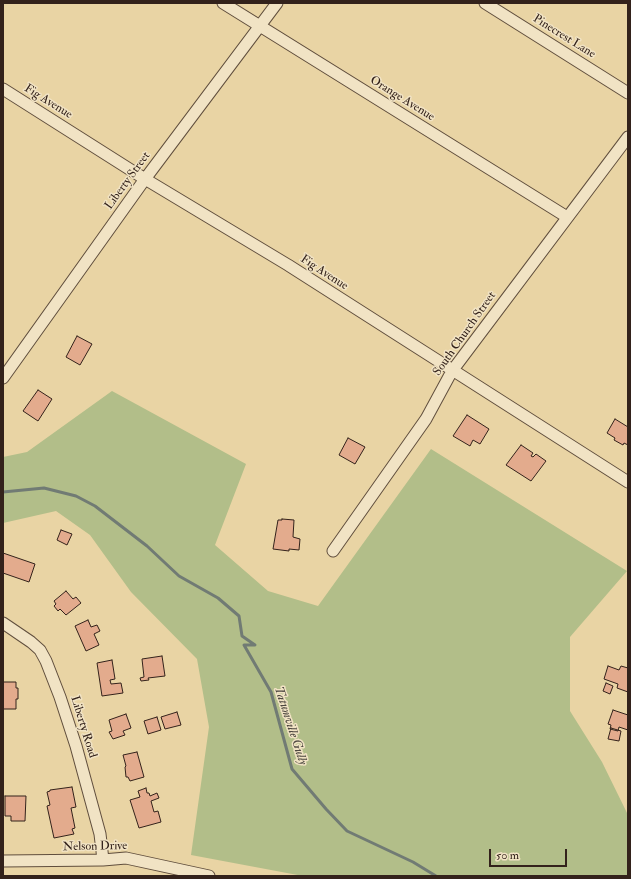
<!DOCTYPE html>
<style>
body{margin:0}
#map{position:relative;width:631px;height:879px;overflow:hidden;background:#e9d4a4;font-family:"IM FELL Double Pica",serif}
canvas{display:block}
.frame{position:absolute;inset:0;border:4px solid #33221b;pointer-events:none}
.scale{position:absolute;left:489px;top:849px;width:78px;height:18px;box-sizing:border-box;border:2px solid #33221b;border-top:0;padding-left:5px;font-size:12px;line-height:14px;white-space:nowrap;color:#33221b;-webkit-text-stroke:3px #f1e3c4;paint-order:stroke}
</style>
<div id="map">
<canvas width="631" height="879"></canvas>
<div class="frame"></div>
<div class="scale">50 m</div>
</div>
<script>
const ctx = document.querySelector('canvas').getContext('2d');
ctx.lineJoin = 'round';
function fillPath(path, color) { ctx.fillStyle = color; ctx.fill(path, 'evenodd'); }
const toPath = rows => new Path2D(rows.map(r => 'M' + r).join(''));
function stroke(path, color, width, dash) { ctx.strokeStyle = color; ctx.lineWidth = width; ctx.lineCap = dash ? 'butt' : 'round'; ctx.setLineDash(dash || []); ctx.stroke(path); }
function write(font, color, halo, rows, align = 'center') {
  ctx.font = font + ' "IM FELL Double Pica",serif'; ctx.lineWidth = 3; ctx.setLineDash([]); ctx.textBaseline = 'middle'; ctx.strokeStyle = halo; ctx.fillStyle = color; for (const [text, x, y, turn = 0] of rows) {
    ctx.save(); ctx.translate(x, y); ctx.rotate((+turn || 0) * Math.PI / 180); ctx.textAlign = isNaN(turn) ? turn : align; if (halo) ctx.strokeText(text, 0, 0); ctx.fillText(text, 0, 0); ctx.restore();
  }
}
const green = toPath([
 [112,391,246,464,215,545,268,591,318,606,431,449,627,571,570,637,570,711,602,762,628,815,628,876,303,876,191,855,209,727,197,659,131,592,90,535,56,511,3,523,3,457,27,452]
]);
const stream = toPath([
 [3,492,44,488,76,496,95,506,147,546,179,576,218,598,239,616,242,636,255,645,244,645,271,692,292,769,326,809,347,831,413,862,436,876]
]);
const building = toPath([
 [77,336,92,344,80,365,66,357,77,336],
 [38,390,52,399,38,421,23,411,38,390],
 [467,415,489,429,480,444,473,440,470,446,453,436,467,415],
 [615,419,628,427,628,445,624,443,623,445,614,440,615,438,607,433,615,419],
 [348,438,365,447,355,464,339,455,348,438],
 [521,445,533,453,531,456,533,457,536,454,546,461,531,481,506,465,521,445],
 [282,519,294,520,293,537,300,539,299,550,289,549,289,551,273,549,278,520,282,520,282,519],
 [61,530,72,534,67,545,57,540,61,530],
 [3,553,35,564,29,582,3,573,3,553],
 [66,591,73,599,76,597,81,603,66,615,60,609,58,611,54,606,56,604,54,601,66,591],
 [88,620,91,627,97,625,100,631,94,634,99,645,86,651,75,626,88,620],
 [162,656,165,676,148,678,149,680,141,681,140,678,144,677,142,659,162,656],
 [112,660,115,679,110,680,111,684,121,683,123,693,102,696,97,663,112,660],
 [608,666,619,670,621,666,628,668,628,692,617,688,618,684,604,679,608,666],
 [3,682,16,682,16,688,18,688,18,699,16,699,16,709,3,709,3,682],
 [606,683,613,686,610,694,603,691,606,683],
 [613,710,628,715,628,730,619,727,618,731,610,729,611,725,608,724,613,710],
 [177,712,181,725,165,729,161,717,177,712],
 [126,714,131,728,123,731,125,735,113,739,109,732,112,731,109,720,126,714],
 [157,717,161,730,148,734,144,721,157,717],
 [611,728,621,731,619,741,608,739,611,728],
 [137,752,144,777,130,781,128,777,126,777,125,767,126,766,123,755,137,752],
 [72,787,76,807,71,808,75,828,72,829,74,834,54,838,47,806,50,805,47,792,50,791,50,790,72,787],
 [146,788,147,793,149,793,150,796,157,793,159,798,151,801,154,812,158,811,161,822,139,828,130,800,140,797,138,791,146,788],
 [5,796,26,796,25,821,11,821,11,816,5,816,5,796]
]);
const minor = toPath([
 [223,3,567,217],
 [485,3,628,93],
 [3,89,145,179,288,265,628,482],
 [3,378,145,179,277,3],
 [333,551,426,419,452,371,628,137],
 [3,623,31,642,40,650,46,661,60,697,76,746,100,834,103,860],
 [3,861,103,860,126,858,209,876]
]);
const streetNames = [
 ["Pinecrest Lane",564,37,32],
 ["Orange Avenue",402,99,32],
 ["Fig Avenue",48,102,32],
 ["Liberty Street",128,181,-54],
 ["Fig Avenue",324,273,33],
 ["South Church Street",465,334,-55],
 ["Liberty Road",83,727,73],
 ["Nelson Drive",95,847,-1]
];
const waterNames = [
 ["Tatumville Gully",290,726,72]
];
fillPath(green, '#b2be89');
stroke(stream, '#717b74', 3);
fillPath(building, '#e3ab8d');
stroke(building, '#33221b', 1);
stroke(minor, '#604e3d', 13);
stroke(minor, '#f1e3c4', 11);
write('12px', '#33221b', '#f1e3c4', streetNames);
write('italic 13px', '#4d4740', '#f1e3c4', waterNames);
</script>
